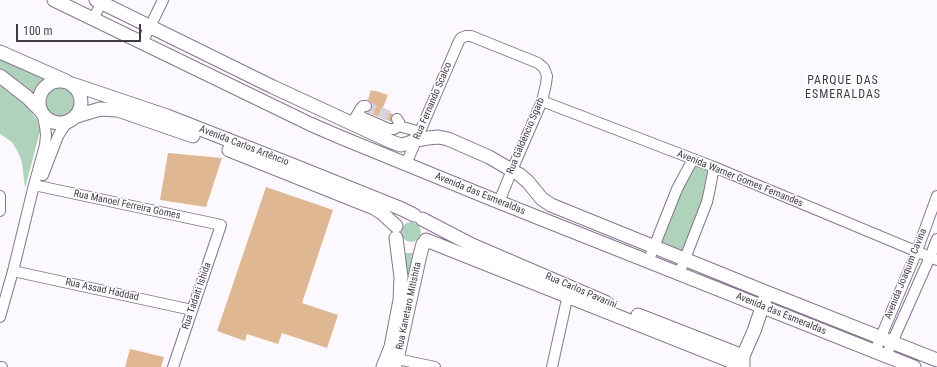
<!DOCTYPE html>
<meta charset="utf-8">
<style>
body{margin:0}
#map{position:relative;width:937px;height:367px;overflow:hidden;background:#fcf9fe;font-family:"Roboto Condensed",sans-serif}
canvas{display:block}
.scale{position:absolute;left:16px;top:24px;width:125px;height:18px;box-sizing:border-box;border:2px solid #413a45;border-top:0;padding-left:5px;font-size:12px;line-height:14px;white-space:nowrap;color:#413a45;-webkit-text-stroke:3px #fff;paint-order:stroke}
</style>
<div id="map">
<canvas width="937" height="367"></canvas>
<div class="scale">100 m</div>
</div>
<script>
const ctx = document.querySelector('canvas').getContext('2d');
ctx.lineJoin = 'round';
function fillPath(path, color) { ctx.fillStyle = color; ctx.fill(path, 'evenodd'); }
const toPath = rows => new Path2D(rows.map(r => 'M' + r).join(''));
function stroke(path, color, width, dash) { ctx.strokeStyle = color; ctx.lineWidth = width; ctx.lineCap = dash ? 'butt' : 'round'; ctx.setLineDash(dash || []); ctx.stroke(path); }
function write(font, color, halo, rows, align = 'center') {
  ctx.font = font + ' "Roboto Condensed",sans-serif'; ctx.lineWidth = 3; ctx.setLineDash([]); ctx.textBaseline = 'middle'; ctx.strokeStyle = halo; ctx.fillStyle = color; for (const [text, x, y, turn = 0] of rows) {
    ctx.save(); ctx.translate(x, y); ctx.rotate((+turn || 0) * Math.PI / 180); ctx.textAlign = isNaN(turn) ? turn : align; if (halo) ctx.strokeText(text, 0, 0); ctx.fillText(text, 0, 0); ctx.restore();
  }
}
const green = toPath([
 [0,57,50,79,43,83,39,87,34,97,0,69],
 [0,85,27,106,37,120,39,126,40,131,38,139,25,188,22,163,19,154,12,142,0,134],
 '45 102a15 15 0 1 1 30 0a15 15 0 1 1-30 0Z',
 [693,159,714,167,685,259,654,246],
 '401 232a10 10 0 1 1 20 0a10 10 0 1 1-20 0Z',
 [402,251,406,253,416,253,405,304]
]);
const building = toPath([
 [371,90,373,91,376,91,388,95,382,110,393,114,391,119,392,122,367,112,371,110,372,106,371,102,368,100],
 [168,153,222,158,206,207,160,200],
 [266,187,333,210,302,303,338,315,327,348,282,333,278,344,247,334,245,341,217,331],
 [130,349,164,357,161,367,125,367]
]);
const minorTunnel = toPath([
 [366,106,397,119]
]);
const minor = toPath([
 [93,19,103,0],
 [142,43,163,0],
 [542,101,714,167,937,260],
 [357,115,389,129,394,129,399,126],
 [397,119,399,122,399,126,420,132],
 [354,120,361,108,363,106,366,106],
 [406,164,459,41,461,38,466,36,471,36,538,63,544,68,547,76,546,84,542,101,512,170,499,202],
 [43,175,58,136,67,122],
 [34,185,221,225,173,367],
 [0,196,0,211],
 [648,262,677,189,693,159],
 [13,271,192,310],
 [679,274,707,202,710,188,714,167],
 [0,317,13,271,34,185,45,145,46,135,45,126,42,113],
 [875,351,917,251,937,196],
 [886,356,930,257,937,239],
 [397,359,435,367],
 [0,367,2,367],
 [552,367,569,290]
]);
const major = toPath([
 [54,0,310,124,340,137,499,202,914,367],
 [96,0,273,87,392,142,401,145,409,143,416,140,428,138,438,137,448,139,489,157,520,175,528,182,542,199,551,205,768,293,937,360],
 [0,52,66,81],
 [0,76,27,97,41,111],
 '39 102a21 21 0 1 1 42 0a21 21 0 1 1-42 0Z',
 [72,84,167,116,295,166,402,209,414,215],
 [77,116,100,109,118,110,193,136],
 [229,150,374,208,382,213,396,226],
 [422,219,472,245,607,303],
 [426,240,743,366,743,356,754,331,765,299],
 [638,315,743,356],
 [383,367,391,347,400,300,401,277,396,238],
 [394,367,397,359,420,255,423,244]
]);
const streetNames = [
 ["Rua Fernando Scalco",433,101,-67],
 ["Rua Galdêncio Sgarb",526,136,-67],
 ["Avenida Carlos Artêncio",244,146,21],
 ["Avenida Warner Gomes Fernandes",740,179,22],
 ["Avenida das Esmeraldas",480,194,22],
 ["Rua Manoel Ferreira Gomes",127,205,12],
 ["Avenida Joaquim Cavina",906,274,-68],
 ["Rua Assad Haddad",102,290,12],
 ["Rua Carlos Pavarini",581,291,23],
 ["Rua Tadaiti Ishida",197,296,-71],
 ["Rua Kanetaro Mitishita",409,306,-78],
 ["Avenida das Esmeraldas",781,314,22]
];
const quarterNames = [
 ["PARQUE DAS",843,81],
 ["ESMERALDAS",843,95]
];
fillPath(green, '#aed3ba');
fillPath(building, '#dfb792');
stroke(minorTunnel, '#d7d3d9', 10, [10, 5]);
stroke(minor, '#86758e', 12);
stroke(major, '#86758e', 15);
stroke(minor, '#fff', 10);
stroke(major, '#fff', 13);
write('10px', '#413a45', '#fff', streetNames);
ctx.letterSpacing = '1px';
write('12px', '#413a45', '#fff', quarterNames);
ctx.letterSpacing = '0px';
</script>
